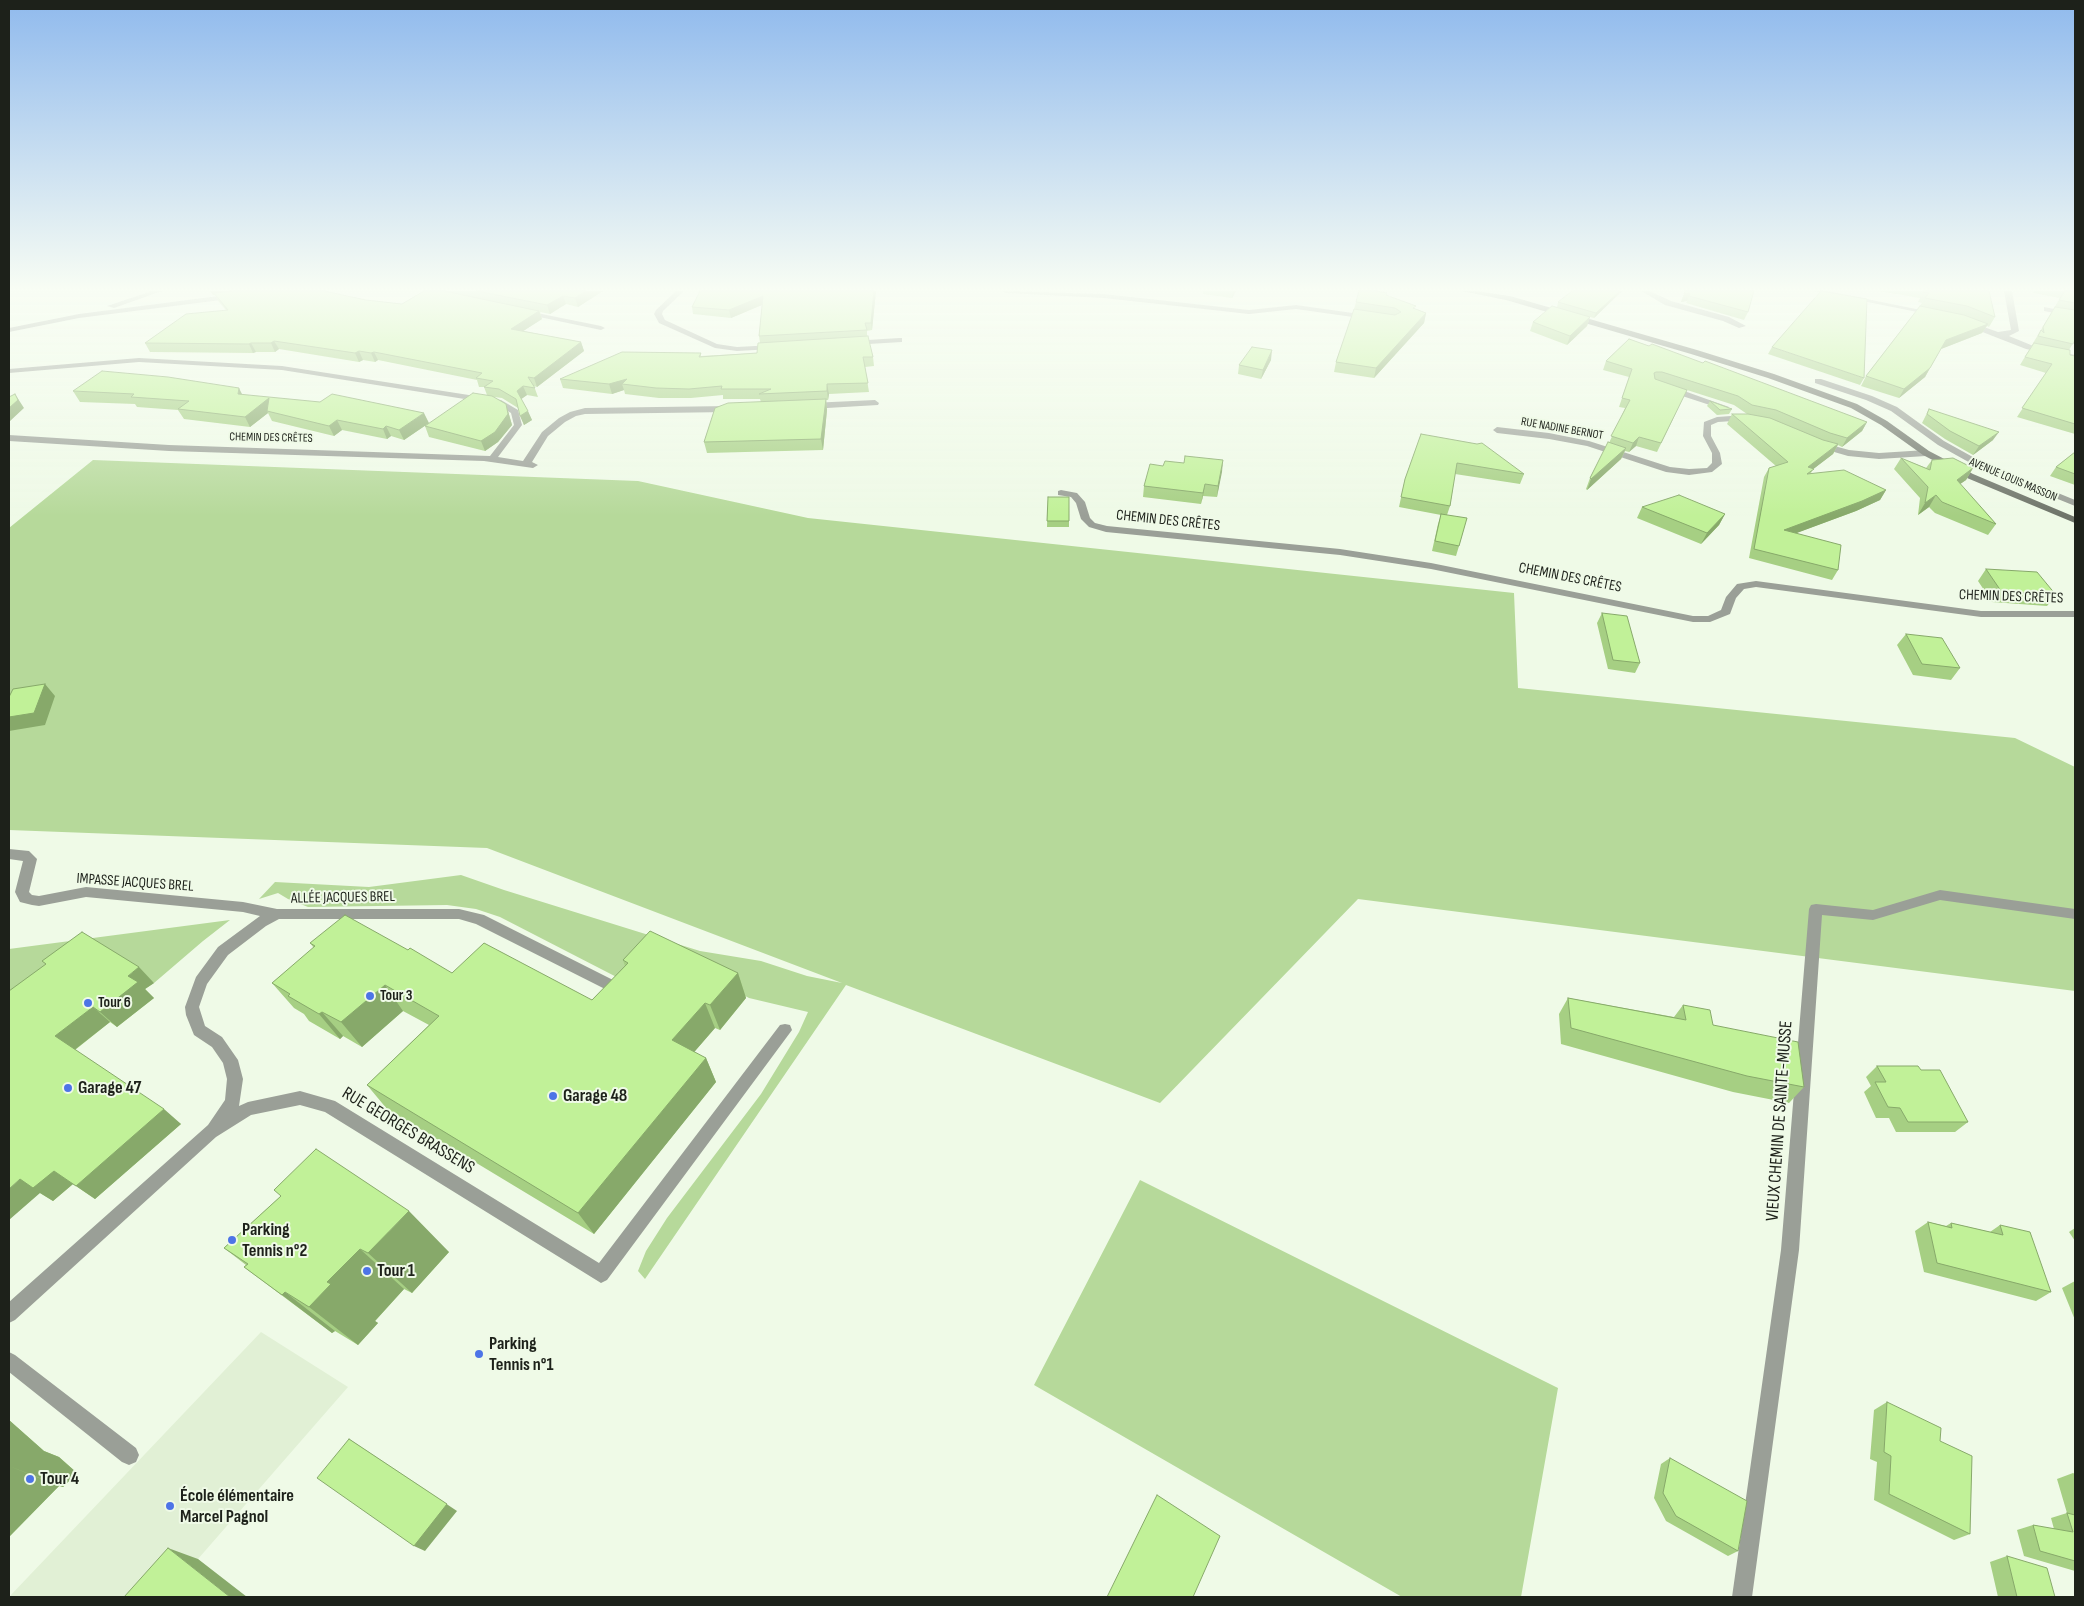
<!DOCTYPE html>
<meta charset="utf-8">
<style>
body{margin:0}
#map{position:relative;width:2084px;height:1606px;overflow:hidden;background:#effae7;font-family:"Sofia Sans Condensed",sans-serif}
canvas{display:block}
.frame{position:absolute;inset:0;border:10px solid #1d211a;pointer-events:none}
</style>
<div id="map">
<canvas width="2084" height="1606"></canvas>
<div class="frame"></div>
</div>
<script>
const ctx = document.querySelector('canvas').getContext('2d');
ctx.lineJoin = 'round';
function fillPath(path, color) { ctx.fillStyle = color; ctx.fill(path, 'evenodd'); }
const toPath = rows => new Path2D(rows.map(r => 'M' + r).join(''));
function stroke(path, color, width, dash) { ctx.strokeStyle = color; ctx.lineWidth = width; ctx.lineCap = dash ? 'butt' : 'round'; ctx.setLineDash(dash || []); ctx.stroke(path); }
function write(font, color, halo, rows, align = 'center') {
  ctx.font = font + ' "Sofia Sans Condensed",sans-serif'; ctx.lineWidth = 4; ctx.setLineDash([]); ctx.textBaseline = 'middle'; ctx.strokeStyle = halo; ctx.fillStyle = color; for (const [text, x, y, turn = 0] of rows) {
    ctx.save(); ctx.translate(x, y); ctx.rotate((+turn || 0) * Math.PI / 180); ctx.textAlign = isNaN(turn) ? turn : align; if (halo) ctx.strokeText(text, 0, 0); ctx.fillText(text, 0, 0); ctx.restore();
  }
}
const built = toPath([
 [261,1332,348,1387,198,1559,247,1597,9,1597]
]);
const green = toPath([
 [93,460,638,481,808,518,1514,593,1518,688,2015,738,2075,767,2075,991,1358,899,1160,1103,846,985,645,1279,638,1271,646,1251,667,1218,761,1094,799,1032,808,1012,749,998,734,990,634,986,500,917,476,909,447,905,308,907,288,899,278,893,259,899,275,882,369,887,461,875,504,890,700,951,761,961,807,976,842,983,487,848,9,830,9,528],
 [230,920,203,941,154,983,109,952,9,1009,9,949],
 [1140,1180,1558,1388,1521,1597,1402,1597,1034,1385]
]);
const street = toPath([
 [152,291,162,291,114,308,107,306,152,291],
 [676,291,684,291,663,311,662,314,665,320,717,344,737,347,773,345,777,347,773,349,737,351,715,348,659,323,654,314,656,310,676,291],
 [1002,291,1104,294,1249,310,1296,305,1367,315,1371,317,1367,319,1296,309,1249,314,1104,298,1006,293,1002,291],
 [1641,291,1650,291,1671,301,1729,317,1746,326,1739,328,1723,321,1665,305,1641,291],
 [1813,291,1827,291,1936,313,1932,315,1813,291],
 [2004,291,2012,291,2019,331,2009,336,2031,345,2075,355,2075,359,2026,349,1967,326,1966,324,1970,322,1998,332,2011,330,2004,291],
 [234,294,238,296,237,298,79,318,9,332,9,328,79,314,234,294],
 [2044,307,2075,313,2075,317,2044,311,2044,307],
 [522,310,601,326,605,328,601,330,525,314,522,314,522,310],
 [899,338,902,338,902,342,852,345,848,343,852,341,899,338],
 [139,358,282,366,501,400,518,410,522,425,498,457,523,461,542,432,559,418,570,412,585,408,730,406,734,409,730,412,585,414,576,416,565,422,548,436,532,462,538,465,533,468,484,461,169,451,9,441,9,435,169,445,490,456,514,425,511,413,496,404,282,370,139,362,9,373,9,369,139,358],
 [1815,379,1821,379,1872,396,1897,407,1944,441,1980,461,2075,500,2075,506,1974,465,1938,445,1891,411,1866,400,1815,383,1815,379],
 [1667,387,1673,387,1729,407,1722,409,1667,391,1667,387],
 [875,400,879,403,878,405,810,409,806,406,810,403,875,400],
 [1745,415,1749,418,1748,420,1718,422,1711,425,1711,436,1720,453,1722,464,1712,472,1689,475,1666,472,1587,446,1549,439,1497,433,1493,430,1497,427,1549,433,1589,441,1670,467,1689,469,1707,468,1712,463,1712,453,1703,436,1704,422,1717,417,1745,415],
 [1820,442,1849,450,1879,453,1926,450,1930,453,1926,456,1879,459,1848,456,1817,447,1816,445,1820,442],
 [1061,490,1077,493,1085,502,1090,518,1095,523,1107,526,1340,549,1431,563,1693,616,1708,616,1721,610,1726,597,1737,584,1756,581,1981,611,2075,611,2075,617,1981,617,1756,587,1744,589,1736,598,1730,614,1710,622,1693,622,1431,569,1340,555,1106,532,1089,527,1081,519,1076,503,1071,497,1058,495,1058,491,1061,490],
 [9,849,29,851,37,859,29,892,32,895,39,896,86,887,243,902,277,909,459,909,484,915,617,982,619,986,617,990,612,992,607,990,476,924,459,919,279,919,266,926,228,955,207,984,199,1007,205,1026,222,1037,238,1060,243,1079,239,1106,248,1102,300,1091,335,1101,599,1263,780,1025,785,1024,790,1025,792,1030,607,1280,601,1283,325,1112,300,1105,251,1115,216,1137,15,1320,9,1323,9,1302,208,1125,225,1100,227,1079,223,1063,212,1047,194,1035,186,1015,185,1007,196,977,218,947,260,916,243,912,86,897,39,906,32,905,20,902,15,892,23,861,9,859,9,849],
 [1940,890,2075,909,2075,919,1940,900,1873,920,1822,915,1799,1250,1752,1597,1732,1597,1781,1250,1809,909,1811,905,1816,904,1873,910,1940,890],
 [9,1352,15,1355,136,1448,139,1455,136,1462,129,1465,122,1462,9,1372,9,1352]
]);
const secondary = toPath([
 [1461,291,1476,291,1510,296,1697,350,1774,374,1857,404,1887,421,1929,451,1973,474,2075,517,2075,523,1967,478,1923,455,1881,425,1851,408,1768,378,1691,354,1506,300,1461,291]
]);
const wall = toPath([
 [210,291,324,291,366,300,402,304,424,291,603,291,578,307,566,304,550,314,540,312,542,319,523,331,581,342,584,351,537,387,534,386,538,397,527,395,521,399,532,420,524,425,518,408,502,398,494,397,506,404,512,425,498,442,485,451,429,437,425,426,487,395,484,387,479,387,477,380,378,360,375,362,363,360,359,362,279,349,275,352,256,352,253,353,150,352,145,343,226,310,219,302,215,295,213,295],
 [700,291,876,291,872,330,867,331,867,336,873,357,874,366,865,367,869,392,829,394,828,400,826,400,827,410,823,450,707,453,704,442,761,402,760,399,723,399,723,395,691,398,659,398,625,394,624,390,612,394,563,388,560,379,701,353,701,356,757,353,760,343,759,336,762,305,731,318,693,314,692,307],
 [1203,291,1236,291,1232,298,1203,294],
 [1685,291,1754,291,1748,312,1744,320,1686,303,1687,301,1681,302],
 [1878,291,1989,291,1995,317,1989,327,1987,326,1982,333,1941,349,1925,377,1899,398,1861,386,1866,376,1922,303,1918,302,1920,298],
 [2034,291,2075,291,2075,340,2069,350,2070,355,2075,356,2075,434,2017,417,2046,373,2020,365,2060,298,2033,293],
 [1621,292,1594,318,1590,317,1587,326,1567,345,1530,331,1533,322,1557,307,1558,302],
 [1387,293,1387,296,1415,309,1426,313,1424,323,1374,378,1334,372,1336,362,1354,309,1356,302],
 [1629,339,1867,422,1862,431,1842,447,1838,445,1833,454,1813,469,1811,473,1886,490,1880,500,1856,511,1796,533,1838,570,1832,580,1749,558,1764,477,1769,468,1776,466,1727,424,1732,414,1747,414,1734,405,1687,390,1657,452,1636,446,1629,452,1625,451,1621,459,1587,490,1586,489,1590,478,1609,443,1625,408,1619,407,1629,377,1603,370,1606,361],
 [1772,347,1864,378,1860,385,1768,354],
 [1271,360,1261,379,1238,374,1239,365],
 [73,391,243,395,429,423,404,440,391,436,387,439,342,430,334,436,272,421,268,413,250,427,184,419,178,410,137,407,135,404,80,402],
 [1710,401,1732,409,1729,414,1717,415,1707,406],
 [1929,409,1993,440,1973,455,1945,439,1922,423],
 [1421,434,1524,474,1520,484,1455,474,1450,506,1447,515,1459,546,1456,556,1432,551,1438,524,1441,515,1399,507,1405,479],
 [2075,452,2075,485,2050,476,2056,467],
 [1901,458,1926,468,1932,460,1973,468,1966,480,1960,484,1996,524,1988,535,1935,513,1929,507,1918,515,1920,498,1894,469],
 [1223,460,1217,497,1203,496,1201,504,1143,497,1144,486,1163,466,1184,463],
 [1048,497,1069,497,1069,527,1047,527],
 [1642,507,1725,514,1719,525,1701,544,1637,518],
 [1986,569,2056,595,2047,606,1992,602,1978,581],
 [1602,613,1640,663,1635,673,1608,669,1597,623],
 [1906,634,1960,668,1951,680,1913,675,1897,645],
 [310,943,452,973,592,1000,625,966,623,960,738,973,746,998,720,1030,715,1028,694,1052,706,1058,716,1082,594,1234,387,1109,367,1085,429,1025,403,1011,362,1047,343,1036,340,1039,309,1021,304,1014,294,1008,272,983,314,948],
 [42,961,154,983,145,989,154,998,117,1027,110,1022,75,1050,181,1124,95,1199,73,1184,53,1201,40,1193,46,964],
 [1568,998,1674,1017,1683,1005,1713,1025,1804,1087,1789,1103,1733,1092,1561,1044,1559,1014],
 [1877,1066,1921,1070,1968,1122,1955,1132,1896,1132,1889,1118,1876,1118,1864,1092,1871,1086,1866,1077],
 [281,1196,449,1252,412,1293,404,1289,375,1321,378,1323,358,1345,335,1331,332,1333,244,1267,246,1265,224,1248],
 [1928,1222,1946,1226,1951,1223,1990,1232,2000,1225,2051,1292,2036,1301,1924,1272,1915,1231],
 [2075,1228,2075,1241,2069,1232],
 [2075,1281,2075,1320,2062,1288],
 [1887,1402,1940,1441,1970,1534,1954,1540,1874,1500,1877,1462,1870,1459,1874,1410],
 [9,1420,44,1451,59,1457,77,1473,63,1487,59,1486,9,1537],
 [1670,1458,1738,1551,1728,1556,1666,1521,1654,1498,1661,1464],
 [2073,1473,2075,1474,2075,1571,2024,1556,2017,1530,2033,1525,2054,1529,2051,1518,2067,1513,2057,1479],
 [2007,1556,2055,1597,1998,1597,1990,1562]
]);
const shadedWall = toPath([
 [211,291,246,291,213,295],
 [586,291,603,291,578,307,575,298],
 [874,291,876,291,872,330,871,323],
 [1233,291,1236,291,1232,298],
 [1620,291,1622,291,1621,292,1594,318,1596,313],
 [1690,293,1687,301,1681,302,1684,294],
 [563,296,566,304,550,314,547,305],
 [763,296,764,304,731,318,729,310],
 [539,311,542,319,514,337,511,329],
 [1426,313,1424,323,1374,378,1376,368],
 [1590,317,1587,326,1567,345,1570,336],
 [1988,324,1982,333,1941,349,1946,340],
 [274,341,279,349,275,352,271,343],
 [581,342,584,351,537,387,534,378],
 [251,343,256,352,253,353,249,344],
 [1272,350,1271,360,1261,379,1263,370],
 [359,351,363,360,359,362,355,353],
 [374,352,378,360,375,362,371,353],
 [1930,368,1925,377,1899,398,1904,389],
 [627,379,622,384,624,390,612,394,609,384],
 [827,384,829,394,828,400,827,391],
 [523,386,527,395,520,400,517,391],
 [239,388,244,398,238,394],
 [15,394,24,408,9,422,9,408],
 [269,398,267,411,268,413,250,427,245,417],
 [826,399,827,410,823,450,821,439],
 [506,404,512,425,498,442,485,451,481,441],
 [528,411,532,420,524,425,520,416],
 [424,413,429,423,404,440,399,430],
 [337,420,342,430,334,436,329,426],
 [1867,422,1862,431,1842,447,1847,438],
 [386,426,391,436,387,439,383,429],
 [1999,432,1993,440,1973,455,1979,446],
 [1639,437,1636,446,1629,452,1633,443],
 [1838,444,1833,454,1803,477,1808,467],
 [1626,448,1621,459,1587,490,1591,479],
 [1223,460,1222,472,1217,497,1218,486],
 [1973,468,1966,480,1950,491,1957,480],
 [1205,484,1203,496,1201,504,1203,493],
 [1886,490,1880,500,1856,511,1778,540,1784,530],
 [1936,495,1929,507,1918,515,1925,503],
 [1725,514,1719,525,1701,544,1707,533],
 [45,684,55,696,45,725,9,731,9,717],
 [139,967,154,983,145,989,154,998,117,1027,100,1012,128,976],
 [738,973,746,998,720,1030,710,1005],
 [385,985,403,1011,362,1047,341,1022],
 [705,1003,715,1028,683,1065,672,1040],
 [93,1007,110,1022,73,1051,55,1036],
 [322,1012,343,1036,340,1039,319,1014],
 [706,1058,716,1082,594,1234,578,1213],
 [164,1109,181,1124,95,1199,76,1186],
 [54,1171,73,1184,53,1201,40,1193,9,1220,9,1189,20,1179],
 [409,1211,449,1252,412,1293,368,1253],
 [360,1249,404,1289,375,1321,378,1323,358,1345,309,1307,327,1282],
 [285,1292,335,1331,332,1333,282,1295],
 [9,1420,44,1451,59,1457,77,1473,63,1487,9,1466],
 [349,1439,457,1511,425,1551,414,1546],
 [9,1466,59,1486,9,1537],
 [168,1548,198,1559,247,1597,230,1597]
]);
const building = toPath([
 [232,291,324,291,366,300,402,304,424,291,444,291,539,311,511,329,581,342,534,378,528,377,535,388,523,386,517,391,528,411,520,416,516,399,499,389,484,387,493,381,476,378,482,373,374,352,371,353,359,351,355,353,274,341,271,343,251,343,249,344,145,343,186,314,228,310,214,293,232,291],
 [477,291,586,291,575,298,563,296,547,305,477,291],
 [700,291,874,291,871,323,865,323,867,330,759,336,763,296,729,310,692,307,700,291],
 [1359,291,1376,291,1387,293,1386,295,1416,306,1413,308,1426,313,1376,368,1336,362,1354,309,1395,315,1401,312,1395,308,1356,302,1359,291],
 [1572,291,1620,291,1596,313,1558,302,1572,291],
 [1685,291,1754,291,1748,312,1689,296,1690,293,1684,294,1685,291],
 [1821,291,1867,299,1864,378,1772,347,1821,291],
 [1924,291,1989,291,1995,317,1967,306,1925,298,1929,293,1923,292,1924,291],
 [2065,291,2075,291,2075,303,2059,300,2065,291],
 [1552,306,1590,317,1570,336,1533,322,1552,306],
 [1920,306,1964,315,1988,324,1946,340,1930,368,1904,389,1866,376,1920,306],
 [2055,307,2075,310,2075,340,2073,344,2038,336,2041,330,2044,333,2043,327,2055,307],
 [868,336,873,357,863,357,868,383,827,384,827,391,759,394,771,389,721,389,722,386,689,389,656,388,622,384,627,379,609,384,560,379,622,352,701,353,699,357,757,353,758,343,868,336],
 [1629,339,1649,346,1652,344,1703,363,1705,361,1867,422,1847,438,1830,433,1776,410,1752,405,1738,396,1662,372,1656,372,1654,373,1655,379,1687,390,1661,443,1639,437,1633,443,1611,436,1630,400,1622,398,1632,369,1606,361,1629,339],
 [2034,343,2070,350,2070,355,2075,356,2075,424,2022,408,2052,364,2025,357,2034,343],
 [1252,347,1272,350,1263,370,1239,365,1252,347],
 [102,371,168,377,239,388,238,394,320,402,332,394,424,413,399,430,386,426,383,429,337,420,329,426,267,411,269,398,245,417,178,409,189,401,131,397,134,394,73,391,102,371],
 [473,393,492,396,506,404,508,414,495,432,481,441,425,426,473,393],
 [15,394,18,400,9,408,9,397,15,394],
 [826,399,821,439,704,442,715,408,728,403,826,399],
 [1710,401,1732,409,1720,410,1710,401],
 [1929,409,1999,432,1979,446,1950,431,1927,414,1929,409],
 [1732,414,1748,414,1770,418,1823,440,1838,444,1808,467,1814,469,1807,474,1844,470,1886,490,1862,501,1784,530,1841,545,1838,570,1754,549,1769,468,1788,462,1732,414],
 [1421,434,1477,444,1482,443,1524,474,1457,463,1450,506,1401,497,1405,479,1421,434],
 [1608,442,1626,448,1591,479,1590,478,1608,442],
 [2075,452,2075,474,2056,467,2075,452],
 [1185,456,1223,460,1218,486,1205,484,1203,493,1144,486,1150,464,1163,466,1165,461,1184,463,1185,456],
 [1901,458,1930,470,1932,460,1953,458,1973,468,1957,480,1996,524,1942,502,1936,495,1925,503,1928,487,1901,458],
 [1679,495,1725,514,1707,533,1642,507,1679,495],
 [1048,497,1069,497,1069,521,1047,521,1048,497],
 [1441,514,1467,518,1459,546,1435,541,1441,514],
 [1986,569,2037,572,2056,595,2001,591,1986,569],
 [1602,613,1627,616,1640,663,1613,660,1602,613],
 [1906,634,1942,638,1960,668,1922,664,1906,634],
 [45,684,34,713,9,717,9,697,13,689,45,684],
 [345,915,408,950,410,948,452,973,484,943,592,1000,628,963,623,960,650,931,738,973,710,1005,705,1003,672,1040,706,1058,578,1213,367,1085,439,1016,385,985,341,1022,322,1012,319,1014,288,996,290,994,272,983,315,946,310,943,345,915],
 [82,932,139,967,128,976,138,982,100,1012,93,1007,55,1036,164,1109,76,1186,54,1171,33,1188,20,1179,9,1189,9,991,46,964,42,961,82,932],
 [1568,998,1686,1020,1683,1005,1710,1010,1713,1025,1798,1042,1804,1087,1747,1076,1571,1028,1568,998],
 [1877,1066,1918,1066,1921,1070,1940,1070,1968,1122,1908,1122,1900,1108,1888,1107,1875,1082,1886,1082,1877,1066],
 [316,1149,409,1211,368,1253,360,1249,327,1282,331,1284,309,1307,285,1292,282,1295,244,1267,248,1264,224,1248,281,1196,274,1190,316,1149],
 [1928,1222,1952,1228,1951,1223,2003,1235,2000,1225,2030,1232,2051,1292,1937,1263,1928,1222],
 [1887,1402,1941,1428,1940,1441,1972,1456,1970,1534,1889,1494,1891,1456,1884,1452,1887,1402],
 [349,1439,447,1504,414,1546,317,1478,349,1439],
 [1670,1458,1747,1501,1738,1551,1676,1516,1663,1493,1670,1458],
 [1157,1495,1220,1536,1193,1597,1107,1597,1157,1495],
 [2067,1513,2075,1515,2075,1561,2040,1551,2033,1525,2073,1532,2067,1513],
 [168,1548,230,1597,124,1597,168,1548],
 [2007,1556,2047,1568,2055,1597,2017,1597,2007,1556]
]);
const markers = [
 [370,996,5,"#4d74e7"],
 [88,1003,5,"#4d74e7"],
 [68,1088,5,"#4d74e7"],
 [553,1096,5,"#4d74e7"],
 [232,1240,5,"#4d74e7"],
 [367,1271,5,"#4d74e7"],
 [479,1354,5,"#4d74e7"],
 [30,1479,5,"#4d74e7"],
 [170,1506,5,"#4d74e7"]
];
const farStreetnames = [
 ["RUE NADINE BERNOT",1562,429,10],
 ["CHEMIN DES CRÊTES",271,438,1],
 ["AVENUE LOUIS MASSON",2013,480,23]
];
const streetNames = [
 ["CHEMIN DES CRÊTES",1168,521,6],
 ["CHEMIN DES CRÊTES",1570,578,11],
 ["CHEMIN DES CRÊTES",2011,597,2],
 ["IMPASSE JACQUES BREL",135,883,4],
 ["ALLÉE JACQUES BREL",343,898,-1]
];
const poiNames = [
 ["Tour 3",380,996],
 ["Tour 6",98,1003]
];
const nearPoinames = [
 ["Garage 47",78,1088],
 ["Garage 48",563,1096],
 ["Parking",242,1230],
 ["Tennis n°2",242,1251],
 ["Tour 1",377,1271],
 ["Parking",489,1344],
 ["Tennis n°1",489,1365],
 ["Tour 4",40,1479],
 ["École élémentaire",180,1496],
 ["Marcel Pagnol",180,1517]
];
const nearStreetnames = [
 ["VIEUX CHEMIN DE SAINTE-MUSSE",1780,1121,-86],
 ["RUE GEORGES BRASSENS",408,1131,31]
];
fillPath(built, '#e1f0d5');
fillPath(green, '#b6d99a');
fillPath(street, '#9a9f97');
fillPath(secondary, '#6f756a');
fillPath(wall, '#a6cf83');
fillPath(shadedWall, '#87a96a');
fillPath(building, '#c1f198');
stroke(building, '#87a96a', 1);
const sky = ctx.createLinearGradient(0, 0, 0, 516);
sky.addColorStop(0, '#90baed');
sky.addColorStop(0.56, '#f8fdf4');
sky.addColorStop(1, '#f8fdf400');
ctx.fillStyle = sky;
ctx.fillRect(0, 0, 2084, 516);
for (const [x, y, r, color] of markers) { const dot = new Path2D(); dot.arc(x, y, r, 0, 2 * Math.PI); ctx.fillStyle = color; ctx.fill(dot); stroke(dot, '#effae7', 2); }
write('12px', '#1d211a', '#effae7', farStreetnames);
write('15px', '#1d211a', '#effae7', streetNames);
write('bold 15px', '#1d211a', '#effae7', poiNames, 'left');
write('bold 18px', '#1d211a', '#effae7', nearPoinames, 'left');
write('18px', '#1d211a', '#effae7', nearStreetnames);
</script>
